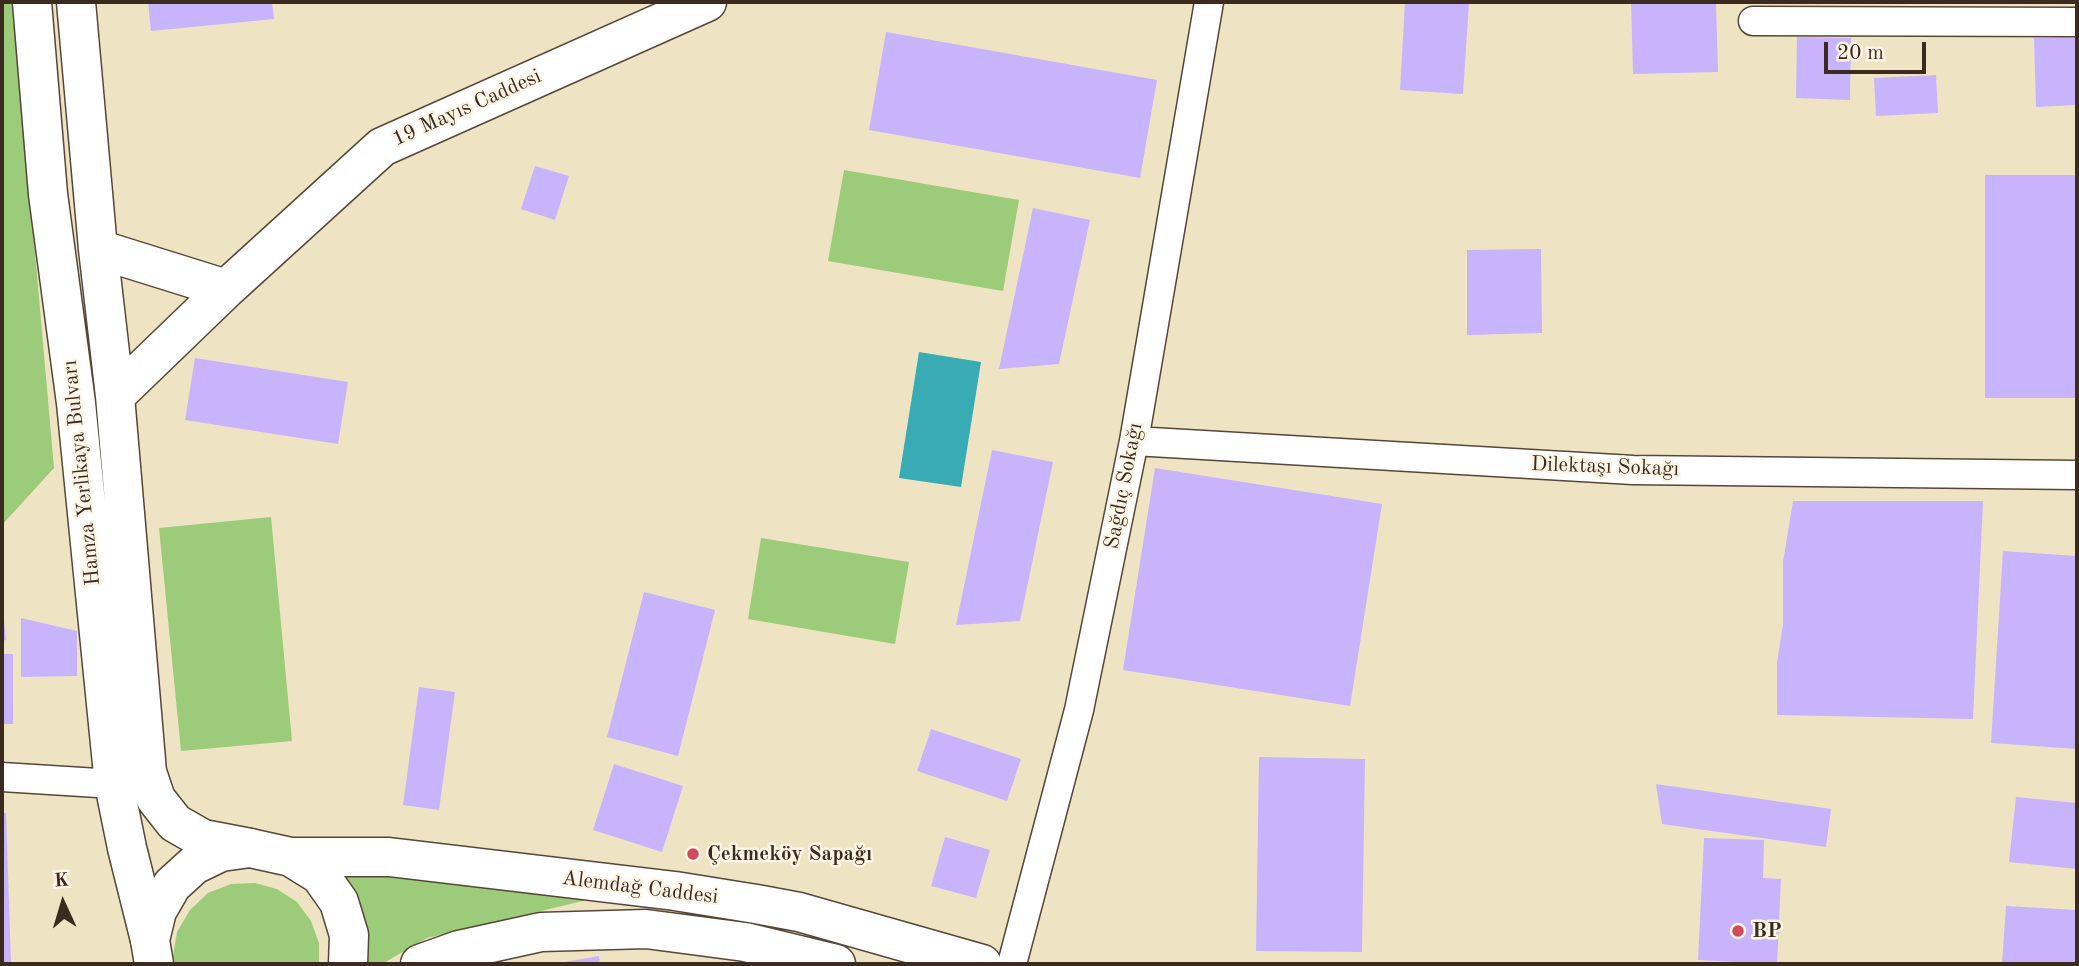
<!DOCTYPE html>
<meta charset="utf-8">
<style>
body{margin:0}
#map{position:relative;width:2079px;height:966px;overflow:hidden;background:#eee4c4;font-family:"Old Standard TT",serif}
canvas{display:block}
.frame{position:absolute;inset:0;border:4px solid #3b2a1e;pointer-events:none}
.north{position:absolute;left:28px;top:868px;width:70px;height:70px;-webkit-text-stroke:5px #fcf5e5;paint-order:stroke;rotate:356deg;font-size:19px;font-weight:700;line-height:28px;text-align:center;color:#3b2a1e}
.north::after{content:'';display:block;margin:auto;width:24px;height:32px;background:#3b2a1e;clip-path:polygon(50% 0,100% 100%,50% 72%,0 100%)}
.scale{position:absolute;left:1824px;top:42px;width:102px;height:32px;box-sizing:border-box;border:4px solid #3b2a1e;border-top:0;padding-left:9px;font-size:21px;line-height:24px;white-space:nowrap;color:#3b2a1e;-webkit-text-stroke:5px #fcf5e5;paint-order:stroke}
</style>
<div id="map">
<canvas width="2079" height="966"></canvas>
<div class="frame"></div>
<div class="north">K</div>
<div class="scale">20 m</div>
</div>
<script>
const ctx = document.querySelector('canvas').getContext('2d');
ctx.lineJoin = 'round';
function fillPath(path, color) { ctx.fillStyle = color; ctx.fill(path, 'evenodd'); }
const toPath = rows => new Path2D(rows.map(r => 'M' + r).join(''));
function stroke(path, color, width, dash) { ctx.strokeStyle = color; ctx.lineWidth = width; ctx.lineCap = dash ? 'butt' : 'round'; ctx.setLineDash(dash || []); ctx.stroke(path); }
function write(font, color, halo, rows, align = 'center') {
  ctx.font = font + ' "Old Standard TT",serif'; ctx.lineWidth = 5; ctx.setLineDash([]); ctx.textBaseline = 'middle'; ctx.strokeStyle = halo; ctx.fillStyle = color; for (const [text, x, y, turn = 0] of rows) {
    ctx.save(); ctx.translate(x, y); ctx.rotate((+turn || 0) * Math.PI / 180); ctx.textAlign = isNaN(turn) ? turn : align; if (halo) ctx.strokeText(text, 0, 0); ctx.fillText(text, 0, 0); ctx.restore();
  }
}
const green = toPath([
 [2,2,13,2,54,468,2,525],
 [844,170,1019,200,1003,291,828,261],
 [271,517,292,741,181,751,159,528],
 [761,538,909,562,895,644,748,619],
 [327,870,447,878,587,900,427,938,382,964,359,964],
 [255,883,277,889,297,902,311,921,319,943,319,964,175,964,173,956,177,932,190,910,208,893,231,884]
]);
const water = toPath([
 [919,352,981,362,961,487,899,478]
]);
const building = toPath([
 [148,2,272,2,274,19,151,31],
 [1405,2,1469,2,1463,94,1400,90],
 [1631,2,1716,2,1718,72,1633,74],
 [886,32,1157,80,1140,178,869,130],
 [1797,37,1851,38,1850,100,1796,98],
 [2076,37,2077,105,2036,107,2034,38],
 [1936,75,1938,113,1876,116,1874,78],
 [535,166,569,176,555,220,521,209],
 [1985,175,2077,175,2077,398,1985,398],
 [1033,208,1090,220,1059,364,999,369],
 [1541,249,1542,333,1467,335,1467,250],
 [195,358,348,382,338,444,185,420],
 [992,450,1053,462,1020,621,956,625],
 [1155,468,1382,504,1350,706,1123,670],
 [1793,501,1983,501,1973,719,1777,715,1777,663,1783,624,1783,562],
 [2003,551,2077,556,2077,749,1991,743],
 [644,592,715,610,678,756,607,737],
 [21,618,77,631,77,676,21,677],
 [2,621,4,621,6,640,2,641],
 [2,654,13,654,13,724,2,724],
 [419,687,455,692,439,810,403,805],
 [931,729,1021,759,1007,801,917,771],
 [1259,757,1365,759,1362,952,1256,951],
 [614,764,683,786,662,852,593,830],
 [1656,784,1831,809,1826,847,1662,824],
 [2016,797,2077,803,2077,869,2009,862],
 [2,813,6,813,11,964,2,964],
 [945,837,990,850,976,898,931,886],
 [1704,838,1764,840,1763,878,1781,879,1777,964,1698,960],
 [2006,906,2077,910,2077,964,2002,964],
 [599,956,600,964,559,964,559,963]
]);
const street = toPath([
 [1753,21,2077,22],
 [1134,441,1633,470,2077,475],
 [2,777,114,784],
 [1012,964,1079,710,1134,441,1209,2]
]);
const secondary = toPath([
 [32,2,48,194,76,403,114,784,127,848,150,940],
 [76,2,98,249,115,396,147,772,156,799,175,823,203,839,250,848],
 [98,249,226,289],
 [115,396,226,289,382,147,707,2]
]);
const primary = toPath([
 [291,857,320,875,339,902,349,935,348,964],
 [154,964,150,940,157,911,172,885,194,865,221,852,250,848,291,857,389,857,675,891,756,904,799,912,982,964],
 [420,964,459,950,541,932,646,929,745,942,836,964]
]);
const markers = [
 [693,854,7,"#d1495b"],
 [1738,931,7,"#d1495b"]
];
const streetNames = [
 ["19 Mayıs Caddesi",467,108,-24],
 ["Dilektaşı Sokağı",1605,467,2],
 ["Hamza Yerlikaya Bulvarı",82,473,-96],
 ["Sağdıç Sokağı",1124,486,-79],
 ["Alemdağ Caddesi",640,888,7]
];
const poiNames = [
 ["Çekmeköy Sapağı",707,854],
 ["BP",1752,931]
];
fillPath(green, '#9ccb79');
fillPath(water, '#39abb4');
fillPath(building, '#c8b3fd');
stroke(street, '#564637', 31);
stroke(secondary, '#564637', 41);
stroke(primary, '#564637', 41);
stroke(street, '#fff', 28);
stroke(secondary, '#fff', 38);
stroke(primary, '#fff', 38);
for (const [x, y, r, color] of markers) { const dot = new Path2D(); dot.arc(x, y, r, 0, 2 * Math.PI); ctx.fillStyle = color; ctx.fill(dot); stroke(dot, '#fcf5e5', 2.5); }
write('21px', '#3b2a1e', '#fcf5e5', streetNames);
write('bold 21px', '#3b2a1e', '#fcf5e5', poiNames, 'left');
</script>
